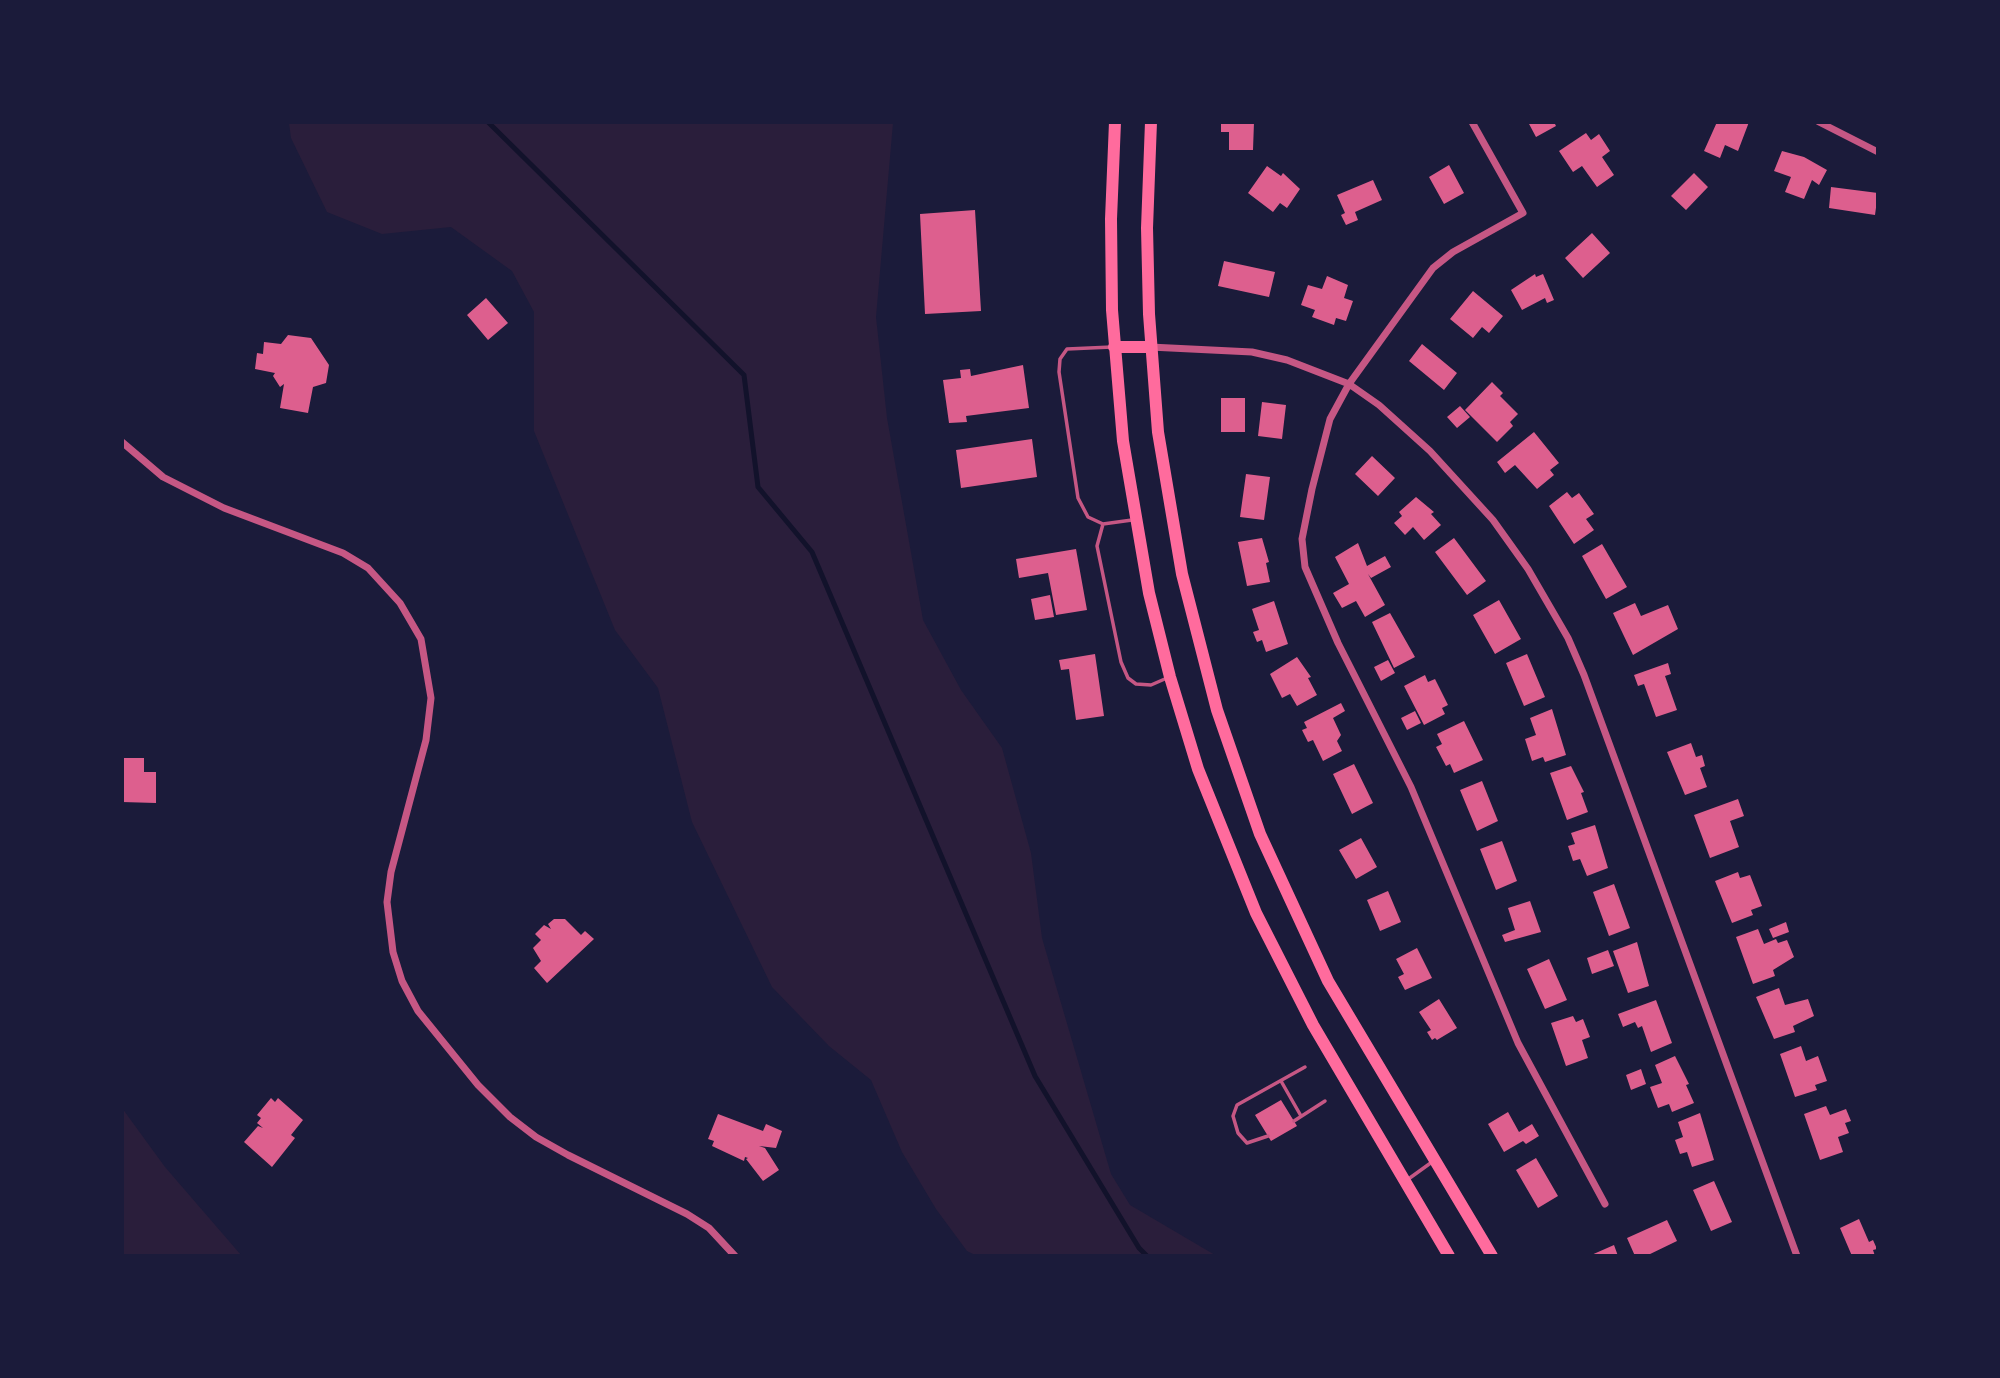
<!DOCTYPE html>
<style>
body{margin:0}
#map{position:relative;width:2000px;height:1378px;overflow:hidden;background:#1b1b3a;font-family:"IBM Plex Sans",sans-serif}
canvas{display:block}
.frame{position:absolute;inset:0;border:124px solid #1b1b3a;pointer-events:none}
</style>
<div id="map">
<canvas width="2000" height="1378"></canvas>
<div class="frame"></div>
</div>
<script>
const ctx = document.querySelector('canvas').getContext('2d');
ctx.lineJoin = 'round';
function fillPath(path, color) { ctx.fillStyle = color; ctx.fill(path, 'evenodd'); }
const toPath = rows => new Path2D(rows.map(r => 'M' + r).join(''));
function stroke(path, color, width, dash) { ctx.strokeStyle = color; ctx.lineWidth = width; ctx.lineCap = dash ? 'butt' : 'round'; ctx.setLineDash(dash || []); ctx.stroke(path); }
const green = toPath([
 [289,123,893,123,876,317,887,418,923,620,961,690,1002,748,1031,853,1042,938,1111,1174,1130,1205,1215,1255,977,1256,967,1251,936,1209,902,1152,871,1080,829,1046,772,987,692,822,658,688,615,630,534,431,534,312,512,271,451,227,382,234,327,212,291,138],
 [122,1108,165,1167,241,1255,123,1255]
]);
const stream = toPath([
 [488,122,744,375,758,487,812,552,1035,1076,1139,1248,1147,1256]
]);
const building = toPath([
 [1221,122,1254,122,1253,150,1229,150,1229,132,1221,132],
 [1528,122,1554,122,1556,126,1536,137],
 [1717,122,1749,122,1738,151,1725,145,1720,158,1704,151],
 [1586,133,1591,140,1599,134,1610,151,1602,157,1614,175,1597,187,1582,166,1573,172,1559,151],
 [1782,151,1804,157,1827,170,1819,185,1812,180,1804,199,1785,192,1791,177,1774,171],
 [1449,165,1464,193,1444,204,1429,177],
 [1267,166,1281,176,1283,173,1300,189,1287,208,1280,203,1273,212,1248,193],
 [1694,173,1708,187,1686,210,1671,196],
 [1373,180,1382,200,1355,212,1358,220,1346,225,1341,215,1345,213,1337,195],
 [1831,187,1878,193,1875,215,1829,208],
 [975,210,981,311,925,314,920,214],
 [1592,233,1610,253,1583,278,1565,258],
 [1224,261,1275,272,1269,297,1218,286],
 [1535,274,1536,277,1543,274,1554,300,1547,303,1545,298,1522,310,1511,290],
 [1327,276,1348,285,1344,298,1353,301,1346,321,1336,318,1334,325,1312,317,1315,310,1301,305,1308,285,1322,289],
 [1473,291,1503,316,1489,333,1482,327,1473,338,1450,319],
 [486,298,508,323,488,340,467,315],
 [288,335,311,338,329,365,326,383,313,387,308,413,280,408,284,384,280,387,273,376,275,373,255,369,257,353,263,354,264,342,281,344],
 [1422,344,1457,373,1444,390,1409,361],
 [1023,365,1029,408,966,416,967,422,949,423,943,380,961,378,960,370,970,369,971,376],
 [1492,382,1503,393,1500,396,1518,414,1510,422,1513,426,1497,442,1465,410],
 [1221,398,1245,398,1245,432,1221,432],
 [1262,402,1286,405,1282,439,1258,436],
 [1460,406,1470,417,1457,428,1447,417],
 [1534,432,1559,463,1550,470,1554,475,1537,489,1515,465,1505,473,1497,462],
 [1032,439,1037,477,961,488,956,450],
 [1372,456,1395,478,1378,496,1355,474],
 [1246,474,1270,477,1264,520,1240,517],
 [1567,492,1572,498,1579,493,1594,514,1586,519,1594,530,1574,544,1549,506],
 [1416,497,1434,512,1431,514,1441,525,1424,540,1413,527,1405,535,1394,523,1402,516,1399,512],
 [1262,538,1269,562,1266,563,1270,582,1247,586,1238,542],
 [1454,538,1486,581,1467,595,1435,552],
 [1358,543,1367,566,1385,556,1391,567,1371,578,1368,574,1385,605,1365,617,1356,601,1342,608,1333,593,1349,584,1335,557],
 [1602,544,1627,587,1606,599,1582,556],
 [1076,549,1087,610,1056,615,1048,573,1019,578,1016,559],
 [1050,595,1054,617,1035,620,1031,599],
 [1499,600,1521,639,1495,654,1473,615],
 [1274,601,1288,644,1266,652,1262,640,1257,642,1253,632,1259,630,1252,609],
 [1635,603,1641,616,1668,605,1678,629,1633,655,1613,613],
 [1390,613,1415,657,1394,668,1372,622],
 [1095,654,1104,716,1076,720,1069,669,1061,670,1059,660],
 [1527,654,1545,697,1524,706,1506,663],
 [1297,657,1311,677,1308,678,1317,695,1297,706,1290,694,1282,698,1270,674],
 [1388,660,1395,673,1381,681,1374,667],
 [1668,663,1671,674,1665,676,1677,710,1656,717,1644,684,1638,686,1634,675],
 [1425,675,1428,682,1435,679,1448,705,1442,708,1445,714,1424,725,1404,686],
 [1341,703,1345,711,1333,718,1341,735,1337,741,1342,751,1323,761,1313,740,1308,742,1302,730,1307,728,1304,722],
 [1552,709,1566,755,1545,762,1543,757,1532,761,1525,739,1536,735,1530,718],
 [1415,711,1421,723,1407,730,1401,718],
 [1464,721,1483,760,1454,773,1450,764,1446,766,1436,747,1442,744,1437,734],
 [1691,743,1696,757,1702,755,1705,766,1700,768,1707,787,1685,795,1667,752],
 [122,758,144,758,144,772,156,772,156,803,122,802],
 [1354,764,1373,803,1352,814,1333,774],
 [1571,766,1584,792,1581,793,1588,812,1567,820,1550,773],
 [1482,781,1498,821,1477,831,1460,790],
 [1738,799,1744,816,1730,821,1739,847,1710,858,1694,815],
 [1595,825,1608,868,1587,876,1580,859,1573,861,1568,846,1575,844,1571,833],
 [1361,838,1377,867,1356,879,1339,850],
 [1502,841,1517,881,1496,890,1480,849],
 [1738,872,1740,878,1750,875,1762,906,1751,910,1753,915,1732,923,1715,881],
 [1614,884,1630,928,1609,936,1593,892],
 [1388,891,1401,922,1380,931,1367,900],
 [1530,901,1541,932,1505,942,1502,935,1515,930,1508,908],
 [554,919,565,919,581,935,585,931,594,939,547,983,534,968,541,961,533,948,541,940,535,934,544,925,551,929,548,924],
 [1786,922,1789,932,1773,938,1769,929],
 [1758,929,1764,944,1776,939,1778,943,1787,940,1794,957,1773,970,1775,976,1753,984,1736,937],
 [1637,942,1649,986,1628,993,1613,951],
 [1417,948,1432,978,1405,990,1398,977,1404,974,1396,959],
 [1608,950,1614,966,1592,974,1587,958],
 [1549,959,1567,1000,1545,1009,1527,969],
 [1779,988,1785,1005,1808,999,1814,1016,1793,1026,1795,1032,1774,1039,1756,997],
 [1439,999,1457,1028,1437,1040,1435,1038,1432,1040,1427,1032,1431,1030,1419,1012],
 [1656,1000,1672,1043,1651,1052,1642,1026,1638,1028,1635,1022,1623,1027,1618,1014],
 [1573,1016,1576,1022,1583,1019,1590,1037,1582,1040,1588,1058,1566,1066,1551,1023],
 [1801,1046,1806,1061,1818,1056,1827,1081,1815,1085,1817,1090,1795,1097,1780,1054],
 [1675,1056,1689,1084,1686,1085,1694,1103,1672,1112,1669,1104,1658,1108,1650,1087,1662,1083,1655,1065],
 [1641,1069,1646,1084,1631,1090,1626,1075],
 [271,1098,275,1102,278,1098,303,1120,291,1135,295,1138,272,1167,244,1142,258,1126,263,1128,257,1123,261,1118,257,1115],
 [1281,1100,1297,1126,1271,1141,1255,1115],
 [1826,1106,1830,1115,1846,1109,1851,1121,1845,1123,1849,1133,1838,1137,1843,1152,1820,1160,1804,1114],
 [1508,1112,1519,1132,1532,1124,1539,1136,1526,1144,1523,1141,1504,1152,1488,1124],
 [1700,1113,1714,1160,1692,1167,1687,1152,1680,1154,1675,1140,1683,1137,1678,1122],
 [718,1114,763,1131,766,1124,782,1131,776,1148,759,1146,765,1148,779,1170,763,1181,746,1159,748,1158,745,1157,744,1161,712,1146,714,1141,708,1139],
 [1536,1158,1558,1196,1538,1208,1516,1170],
 [1714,1181,1732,1222,1711,1231,1693,1190],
 [1859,1219,1869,1242,1873,1240,1877,1249,1873,1250,1875,1256,1852,1256,1840,1228],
 [1667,1220,1677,1241,1646,1256,1635,1256,1627,1238],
 [1614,1245,1618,1256,1589,1256]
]);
const service = toPath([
 [1112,347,1067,349,1060,359,1059,372,1078,498,1088,517,1103,524,1097,546,1121,662,1128,678,1136,684,1151,685,1167,678],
 [1103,524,1132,520],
 [1281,1081,1301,1116],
 [1294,1121,1325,1101],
 [1268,1136,1247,1143,1238,1133,1233,1116,1237,1105,1305,1067],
 [1407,1180,1432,1162]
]);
const minor = toPath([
 [1472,122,1523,213,1453,252,1433,268,1349,384,1330,419,1312,489,1302,539,1305,567,1338,643,1411,787,1518,1043,1605,1204],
 [1819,122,1878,152],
 [1150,347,1252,352,1287,360,1349,384,1379,405,1430,451,1493,520,1528,569,1568,638,1584,675,1797,1256],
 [122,442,163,477,224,508,343,553,368,568,400,603,421,639,431,698,426,740,391,872,387,902,393,952,402,981,418,1011,478,1085,510,1117,536,1137,568,1155,687,1214,709,1228,735,1256]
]);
const trunk = toPath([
 [1115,122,1111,219,1112,310,1123,441,1149,593,1170,677,1198,769,1256,913,1313,1025,1449,1256],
 [1151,122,1147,228,1149,314,1158,432,1182,574,1217,710,1260,834,1328,981,1492,1256],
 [1114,347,1150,347]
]);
fillPath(green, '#2a1e3b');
stroke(stream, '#12122b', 5);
fillPath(building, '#dd5f8e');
stroke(service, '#c65784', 3.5);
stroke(minor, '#c65784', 7);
stroke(trunk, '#ff6b9d', 12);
</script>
